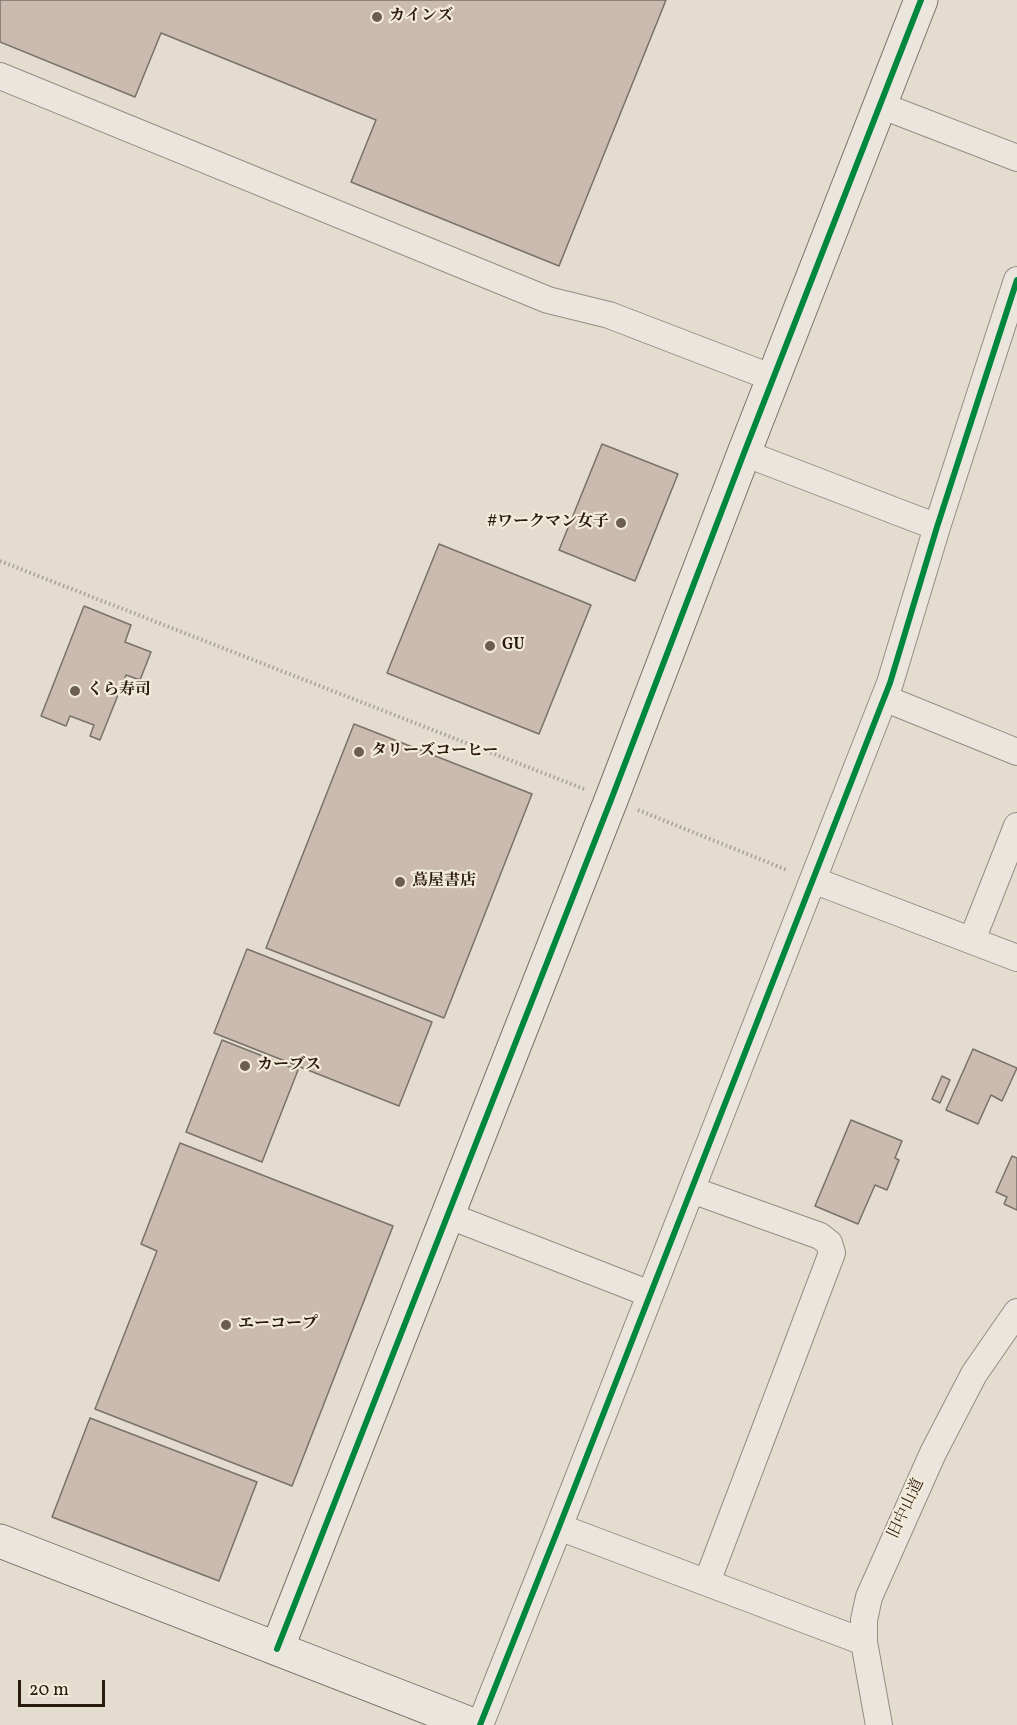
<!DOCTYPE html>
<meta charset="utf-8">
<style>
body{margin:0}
#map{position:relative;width:1017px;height:1725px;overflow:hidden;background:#e4dcce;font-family:Vollkorn,serif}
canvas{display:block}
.scale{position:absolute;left:18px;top:1680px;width:87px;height:27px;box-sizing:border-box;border:3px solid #2b1b0d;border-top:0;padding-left:8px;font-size:18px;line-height:21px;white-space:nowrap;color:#2b1b0d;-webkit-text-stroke:4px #f3ebd9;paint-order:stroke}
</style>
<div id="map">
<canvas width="1017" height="1725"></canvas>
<div class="scale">20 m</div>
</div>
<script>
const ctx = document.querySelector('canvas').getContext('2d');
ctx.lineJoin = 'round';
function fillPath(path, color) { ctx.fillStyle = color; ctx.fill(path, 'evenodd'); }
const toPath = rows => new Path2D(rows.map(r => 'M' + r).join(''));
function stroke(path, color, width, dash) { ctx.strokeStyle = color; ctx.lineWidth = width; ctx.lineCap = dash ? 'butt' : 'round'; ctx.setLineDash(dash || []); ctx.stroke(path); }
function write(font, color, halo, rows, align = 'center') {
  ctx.font = font + ' Vollkorn,"Noto Serif JP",serif'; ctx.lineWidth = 4.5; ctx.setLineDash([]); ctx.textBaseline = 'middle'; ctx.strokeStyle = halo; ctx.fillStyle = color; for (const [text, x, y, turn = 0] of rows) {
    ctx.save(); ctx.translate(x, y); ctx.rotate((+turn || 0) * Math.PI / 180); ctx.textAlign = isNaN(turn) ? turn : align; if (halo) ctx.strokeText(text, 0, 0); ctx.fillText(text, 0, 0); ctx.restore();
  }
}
const building = toPath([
 [0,0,666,0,559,266,351,182,376,120,161,33,135,97,0,42,0,0],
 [602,444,678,474,635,581,559,550,602,444],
 [439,544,591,605,539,734,387,673,439,544],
 [84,606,131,625,125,642,151,652,140,680,126,675,100,740,90,736,94,725,70,716,66,726,41,716,84,606],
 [354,724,532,794,444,1018,266,948,354,724],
 [247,949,432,1022,399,1106,214,1033,247,949],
 [222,1040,298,1070,262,1162,186,1132,222,1040],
 [973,1049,1017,1068,1002,1101,991,1095,978,1124,946,1110,973,1049],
 [942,1076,950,1080,940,1103,932,1099,942,1076],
 [851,1120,902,1141,895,1158,899,1160,887,1190,875,1185,858,1224,815,1206,851,1120],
 [180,1143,393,1226,292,1486,95,1409,157,1251,141,1244,180,1143],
 [1012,1156,1017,1158,1017,1210,1004,1204,1007,1197,996,1192,1012,1156],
 [90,1418,257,1482,219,1581,52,1517,90,1418]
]);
const path = toPath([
 [0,561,584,789],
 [638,810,787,870]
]);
const street = toPath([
 [0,76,548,300,609,315,773,378],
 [880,105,1017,158],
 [744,453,937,527],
 [884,698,1017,752],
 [813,880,1017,958],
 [972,940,1017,826],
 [692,1190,820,1236,829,1243,832,1253,707,1582],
 [447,1215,650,1294],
 [559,1527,864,1642],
 [480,1725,559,1527,890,683,937,527,1017,280],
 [879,1725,864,1642,864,1620,869,1597,933,1453,974,1374,1017,1312]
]);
const secondary = toPath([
 [0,1541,473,1725],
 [277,1649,611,800,744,453,921,0]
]);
const cycleway = toPath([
 [277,1649,611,800,744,453,921,0],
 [480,1725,559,1527,890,683,937,527,1017,280]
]);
const markers = [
 [377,17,6,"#6c5f51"],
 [621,523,6,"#6c5f51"],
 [490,646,6,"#6c5f51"],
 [75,691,6,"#6c5f51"],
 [359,752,6,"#6c5f51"],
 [400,882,6,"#6c5f51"],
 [245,1066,6,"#6c5f51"],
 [226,1325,6,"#6c5f51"]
];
const poiNames = [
 ["カインズ",389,17],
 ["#ワークマン女子",609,523,"right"],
 ["GU",502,646],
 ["くら寿司",87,691],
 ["タリーズコーヒー",371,752],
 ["蔦屋書店",412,882],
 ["カーブス",257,1066],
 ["エーコープ",238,1325]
];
const streetNames = [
 ["旧中山道",907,1509,-65]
];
fillPath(building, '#cbbaae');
stroke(building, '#797269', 1.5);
stroke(street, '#938d83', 28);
stroke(secondary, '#797269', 35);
stroke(path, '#a5a099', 4, [1.5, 3]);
stroke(street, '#eae6de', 26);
stroke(secondary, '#eae6de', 33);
stroke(cycleway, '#00873e', 6);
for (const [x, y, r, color] of markers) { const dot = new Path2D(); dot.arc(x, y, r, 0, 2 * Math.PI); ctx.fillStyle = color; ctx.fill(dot); stroke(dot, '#f3ebd9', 2); }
write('bold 16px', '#2b1b0d', '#f3ebd9', poiNames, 'left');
write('16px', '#2b1b0d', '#f3ebd9', streetNames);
</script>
